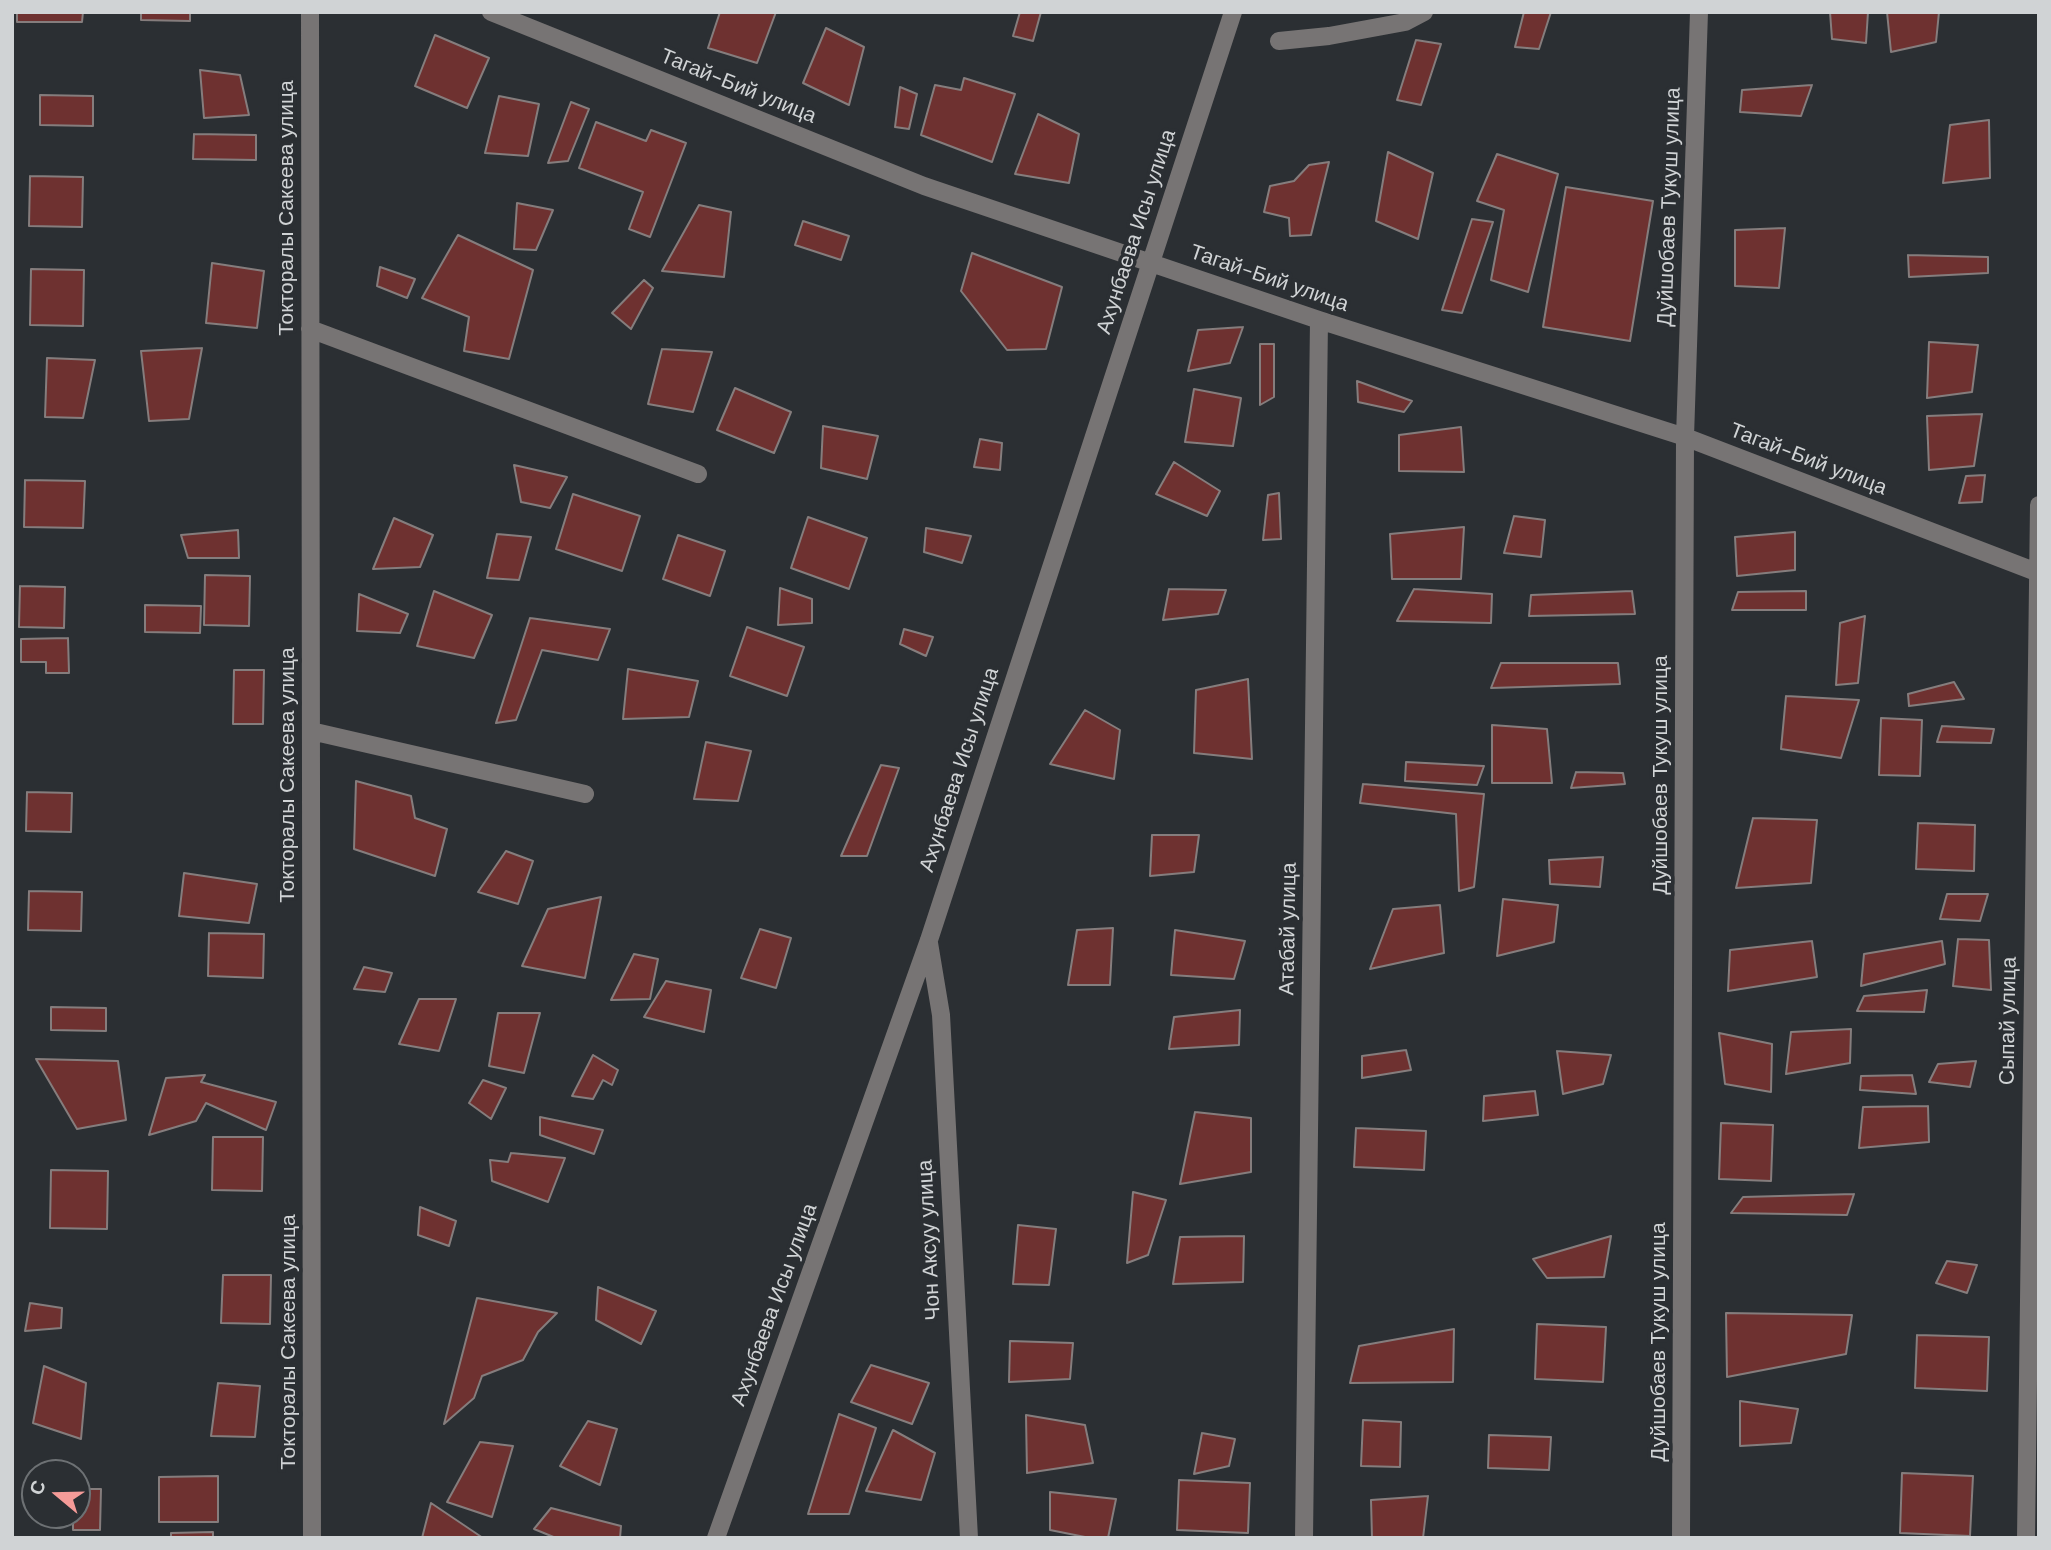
<!DOCTYPE html>
<meta charset="utf-8">
<style>
body{margin:0}
#map{position:relative;width:2051px;height:1550px;overflow:hidden;background:#2b2f33;font-family:"DM Sans",sans-serif}
canvas{display:block}
.frame{position:absolute;inset:0;border:14px solid #d0d3d5;pointer-events:none}
.north{position:absolute;left:21px;top:1459px;width:70px;height:70px;box-sizing:border-box;background:#2b2f33;border:2px solid #6d7174;border-radius:50%;rotate:289deg;font-size:19px;font-weight:700;line-height:28px;text-align:center;color:#d0d3d5}
.north::after{content:'';display:block;margin:auto;width:24px;height:32px;background:#f59b98;clip-path:polygon(50% 0,100% 100%,50% 72%,0 100%)}
</style>
<div id="map">
<canvas width="2051" height="1550"></canvas>
<div class="frame"></div>
<div class="north">С</div>
</div>
<script>
const ctx = document.querySelector('canvas').getContext('2d');
ctx.lineJoin = 'round';
function fillPath(path, color) { ctx.fillStyle = color; ctx.fill(path, 'evenodd'); }
const toPath = rows => new Path2D(rows.map(r => 'M' + r).join(''));
function stroke(path, color, width, dash) { ctx.strokeStyle = color; ctx.lineWidth = width; ctx.lineCap = dash ? 'butt' : 'round'; ctx.setLineDash(dash || []); ctx.stroke(path); }
function write(font, color, halo, rows, align = 'center') {
  ctx.font = font + ' "DM Sans",sans-serif'; ctx.lineWidth = 7; ctx.setLineDash([]); ctx.textBaseline = 'middle'; ctx.strokeStyle = halo; ctx.fillStyle = color; for (const [text, x, y, turn = 0] of rows) {
    ctx.save(); ctx.translate(x, y); ctx.rotate((+turn || 0) * Math.PI / 180); ctx.textAlign = isNaN(turn) ? turn : align; if (halo) ctx.strokeText(text, 0, 0); ctx.fillText(text, 0, 0); ctx.restore();
  }
}
const building = toPath([
 [17,12,83,12,82,22,17,22,17,12],
 [141,12,190,12,190,21,141,20,141,12],
 [720,12,776,12,757,63,708,48,720,12],
 [1020,12,1041,12,1033,41,1013,36,1020,12],
 [1524,12,1551,12,1539,49,1515,47,1524,12],
 [1830,12,1868,12,1866,43,1832,39,1830,12],
 [1887,12,1939,12,1936,42,1891,52,1887,12],
 [826,28,864,47,849,105,803,83,826,28],
 [435,35,489,58,467,108,415,86,435,35],
 [1416,40,1441,44,1421,105,1397,100,1416,40],
 [200,70,240,75,249,115,204,118,200,70],
 [964,78,1015,94,992,162,921,135,935,85,961,90,964,78],
 [1812,85,1801,116,1740,112,1742,90,1812,85],
 [900,87,917,94,909,129,895,127,900,87],
 [40,95,93,96,93,126,40,125,40,95],
 [499,96,539,104,528,156,485,153,499,96],
 [571,102,589,109,568,161,548,163,571,102],
 [1038,114,1079,134,1069,183,1015,174,1038,114],
 [1989,120,1990,178,1943,183,1950,125,1989,120],
 [596,122,646,141,651,130,686,143,650,237,629,229,643,192,579,168,596,122],
 [194,134,256,135,256,160,193,159,194,134],
 [1388,152,1433,173,1418,239,1376,221,1388,152],
 [1497,154,1558,174,1528,292,1491,280,1504,210,1477,201,1497,154],
 [1329,162,1311,235,1290,236,1289,218,1264,212,1270,186,1294,181,1309,165,1329,162],
 [30,176,83,177,82,227,29,226,30,176],
 [1566,187,1653,201,1630,341,1543,327,1566,187],
 [517,203,553,210,536,250,514,249,517,203],
 [699,205,731,212,724,277,662,271,699,205],
 [1472,219,1493,222,1462,313,1442,310,1472,219],
 [803,221,849,236,841,260,795,245,803,221],
 [1785,228,1779,288,1735,286,1735,230,1785,228],
 [458,235,533,270,509,359,464,351,469,317,422,298,458,235],
 [972,253,1062,287,1046,349,1007,350,961,291,972,253],
 [1908,255,1988,257,1988,273,1909,277,1908,255],
 [212,263,264,271,257,328,206,323,212,263],
 [380,267,415,279,407,298,377,286,380,267],
 [31,269,84,270,83,326,30,325,31,269],
 [644,280,653,288,631,329,612,313,644,280],
 [1243,327,1230,363,1188,371,1198,330,1243,327],
 [1929,342,1978,345,1972,392,1927,398,1929,342],
 [1260,344,1274,344,1274,397,1260,405,1260,344],
 [202,348,189,419,149,421,141,351,202,348],
 [662,349,712,352,693,412,648,404,662,349],
 [47,358,95,360,83,418,45,417,47,358],
 [1357,381,1412,401,1404,412,1358,402,1357,381],
 [735,388,791,412,774,453,717,430,735,388],
 [1194,389,1241,398,1233,446,1185,442,1194,389],
 [1982,414,1974,466,1929,470,1927,416,1982,414],
 [823,426,878,436,867,479,821,468,823,426],
 [1461,427,1464,472,1399,471,1399,435,1461,427],
 [980,439,1002,443,1000,470,974,467,980,439],
 [1174,462,1220,491,1207,516,1156,494,1174,462],
 [514,465,567,477,550,508,521,502,514,465],
 [1985,475,1982,502,1959,503,1966,476,1985,475],
 [25,480,85,481,83,528,24,527,25,480],
 [1279,493,1281,539,1263,540,1268,495,1279,493],
 [573,494,640,516,622,571,556,549,573,494],
 [1514,516,1545,520,1541,557,1504,553,1514,516],
 [808,517,867,538,849,589,791,568,808,517],
 [394,518,433,535,420,567,373,569,394,518],
 [1464,527,1461,579,1392,579,1390,534,1464,527],
 [926,528,971,536,962,563,924,552,926,528],
 [238,530,239,558,188,558,181,535,238,530],
 [1795,532,1795,570,1737,576,1735,537,1795,532],
 [497,534,531,537,519,580,487,578,497,534],
 [678,535,725,551,710,596,663,579,678,535],
 [205,575,250,576,249,626,204,625,205,575],
 [20,586,65,587,64,628,19,627,20,586],
 [780,588,812,599,812,623,778,625,780,588],
 [1169,589,1226,590,1218,614,1163,620,1169,589],
 [1414,589,1492,594,1491,623,1397,621,1414,589],
 [434,591,492,615,474,658,417,646,434,591],
 [1632,591,1635,614,1529,616,1531,595,1632,591],
 [1806,591,1806,610,1732,610,1738,592,1806,591],
 [359,594,408,614,400,633,357,631,359,594],
 [145,605,201,606,200,633,145,632,145,605],
 [1865,616,1858,683,1836,685,1840,623,1865,616],
 [530,618,610,629,598,660,542,650,516,720,496,723,530,618],
 [747,627,804,647,787,696,730,676,747,627],
 [904,629,933,637,926,656,900,644,904,629],
 [68,638,69,673,46,673,46,662,21,662,21,639,68,638],
 [1501,663,1618,663,1620,684,1491,688,1501,663],
 [628,669,698,681,689,717,623,719,628,669],
 [234,670,264,670,263,724,233,724,234,670],
 [1248,679,1252,759,1194,753,1196,690,1248,679],
 [1954,682,1964,699,1909,706,1908,694,1954,682],
 [1786,696,1859,700,1841,758,1781,749,1786,696],
 [1085,710,1120,730,1114,779,1050,764,1085,710],
 [1881,718,1922,720,1920,776,1879,775,1881,718],
 [1492,725,1547,729,1552,783,1492,783,1492,725],
 [1942,726,1994,729,1991,743,1937,742,1942,726],
 [706,742,751,751,738,801,694,799,706,742],
 [1406,762,1484,766,1477,785,1405,781,1406,762],
 [881,765,899,768,867,856,841,856,881,765],
 [1576,772,1623,773,1625,784,1571,788,1576,772],
 [356,781,411,796,415,818,447,829,435,876,354,849,356,781],
 [1363,784,1484,794,1474,887,1459,891,1456,814,1360,803,1363,784],
 [27,792,72,793,71,832,26,831,27,792],
 [1753,818,1817,820,1811,883,1736,888,1753,818],
 [1918,823,1975,825,1974,871,1916,869,1918,823],
 [1152,835,1199,835,1194,872,1150,876,1152,835],
 [506,851,533,861,518,904,478,892,506,851],
 [1603,857,1600,887,1550,884,1549,860,1603,857],
 [184,873,257,884,249,923,179,916,184,873],
 [29,891,82,892,81,931,28,930,29,891],
 [1947,894,1988,894,1980,921,1940,919,1947,894],
 [601,897,585,978,522,966,548,909,601,897],
 [1503,899,1558,905,1554,942,1497,956,1503,899],
 [1440,905,1444,953,1370,969,1393,909,1440,905],
 [1113,928,1110,985,1068,985,1077,930,1113,928],
 [760,929,791,938,776,988,741,978,760,929],
 [1175,930,1245,941,1234,979,1171,975,1175,930],
 [209,933,264,934,263,978,208,976,209,933],
 [1958,939,1989,940,1991,990,1953,986,1958,939],
 [1812,941,1817,977,1728,991,1730,950,1812,941],
 [1942,941,1945,964,1861,986,1864,954,1942,941],
 [634,954,658,959,650,999,611,1000,634,954],
 [364,967,392,973,385,992,354,989,364,967],
 [666,981,711,990,704,1032,644,1017,666,981],
 [1927,990,1924,1012,1857,1011,1864,996,1927,990],
 [419,999,456,999,439,1051,399,1044,419,999],
 [51,1007,106,1008,106,1031,51,1030,51,1007],
 [1240,1010,1239,1045,1169,1049,1174,1017,1240,1010],
 [498,1013,540,1013,524,1073,489,1066,498,1013],
 [1851,1029,1850,1063,1786,1074,1791,1032,1851,1029],
 [1719,1033,1772,1044,1771,1092,1725,1084,1719,1033],
 [1406,1050,1411,1070,1362,1078,1362,1056,1406,1050],
 [1557,1051,1611,1055,1603,1084,1563,1094,1557,1051],
 [593,1055,618,1070,612,1085,603,1080,593,1099,572,1096,593,1055],
 [36,1059,118,1061,126,1120,77,1129,36,1059],
 [1976,1061,1970,1087,1929,1082,1938,1064,1976,1061],
 [205,1075,201,1082,276,1102,266,1130,206,1103,196,1121,149,1135,166,1078,205,1075],
 [1912,1075,1916,1094,1860,1090,1861,1076,1912,1075],
 [483,1080,506,1088,491,1119,469,1103,483,1080],
 [1535,1091,1538,1115,1483,1121,1484,1096,1535,1091],
 [1928,1106,1929,1142,1859,1148,1863,1107,1928,1106],
 [1195,1112,1251,1118,1251,1172,1180,1184,1195,1112],
 [540,1117,603,1130,594,1154,540,1135,540,1117],
 [1721,1123,1773,1125,1771,1181,1719,1179,1721,1123],
 [1356,1128,1426,1131,1424,1170,1354,1167,1356,1128],
 [213,1137,263,1137,262,1191,212,1190,213,1137],
 [511,1153,565,1158,548,1202,492,1181,490,1160,508,1162,511,1153],
 [51,1170,108,1171,107,1229,50,1228,51,1170],
 [1133,1192,1166,1200,1148,1255,1127,1263,1133,1192],
 [1854,1194,1847,1215,1731,1213,1743,1197,1854,1194],
 [420,1207,456,1221,449,1246,418,1235,420,1207],
 [1018,1225,1056,1229,1049,1285,1013,1284,1018,1225],
 [1244,1236,1243,1282,1173,1284,1180,1237,1244,1236],
 [1611,1236,1604,1277,1547,1278,1533,1259,1611,1236],
 [1947,1261,1977,1265,1967,1293,1936,1283,1947,1261],
 [223,1275,271,1275,270,1324,221,1323,223,1275],
 [598,1287,656,1311,641,1344,596,1320,598,1287],
 [477,1298,557,1313,538,1332,523,1360,482,1376,474,1398,444,1424,477,1298],
 [30,1303,62,1308,61,1328,25,1331,30,1303],
 [1726,1313,1852,1315,1846,1354,1727,1377,1726,1313],
 [1537,1324,1606,1327,1603,1382,1535,1379,1537,1324],
 [1454,1329,1453,1382,1350,1383,1359,1346,1454,1329],
 [1917,1335,1989,1337,1987,1391,1915,1388,1917,1335],
 [1010,1341,1073,1343,1070,1379,1009,1382,1010,1341],
 [871,1365,929,1383,912,1424,851,1402,871,1365],
 [44,1366,86,1383,81,1439,33,1423,44,1366],
 [218,1383,260,1386,255,1437,211,1436,218,1383],
 [1740,1401,1798,1409,1791,1443,1740,1446,1740,1401],
 [839,1414,876,1428,849,1514,808,1514,839,1414],
 [1026,1415,1085,1425,1093,1463,1027,1473,1026,1415],
 [1363,1420,1401,1422,1400,1467,1361,1466,1363,1420],
 [588,1421,617,1429,600,1485,560,1466,588,1421],
 [893,1430,935,1453,921,1500,866,1491,893,1430],
 [1202,1433,1235,1439,1229,1466,1194,1474,1202,1433],
 [1489,1435,1551,1437,1549,1470,1488,1468,1489,1435],
 [480,1442,513,1446,492,1517,447,1502,480,1442],
 [1902,1473,1973,1476,1970,1536,1900,1533,1902,1473],
 [218,1476,218,1522,159,1522,159,1477,218,1476],
 [1179,1480,1250,1483,1248,1533,1177,1530,1179,1480],
 [77,1489,101,1489,100,1530,73,1530,73,1515,77,1515,77,1489],
 [1050,1492,1116,1499,1108,1538,1090,1538,1050,1530,1050,1492],
 [1428,1496,1423,1538,1372,1538,1371,1500,1428,1496],
 [431,1503,483,1538,422,1538,431,1503],
 [551,1508,621,1526,620,1538,556,1538,534,1529,551,1508],
 [213,1532,213,1538,171,1538,171,1533,213,1532]
]);
const minor = toPath([
 [310,12,312,1538],
 [491,12,924,186,1319,320,1685,437,2039,573],
 [1279,41,1329,36,1405,22,1424,12],
 [310,329,698,474],
 [311,731,585,794],
 [929,943,941,1015,969,1538],
 [716,1538,929,940,1233,12],
 [1304,1538,1319,320],
 [1681,1538,1685,437,1699,12],
 [2026,1538,2039,505]
]);
const streetNames = [
 ["Тагай-Бий улица",738,87,22],
 ["Дуйшобаев Тукуш улица",1670,207,-88],
 ["Токторалы Сакеева улица",287,208,-90],
 ["Ахунбаева Исы улица",1137,232,-72],
 ["Тагай-Бий улица",1269,279,19],
 ["Тагай-Бий улица",1808,460,21],
 ["Ахунбаева Исы улица",960,770,-72],
 ["Токторалы Сакеева улица",288,775,-90],
 ["Дуйшобаев Тукуш улица",1661,775,-90],
 ["Атабай улица",1289,929,-89],
 ["Сыпай улица",2009,1021,-89],
 ["Чон Аксуу улица",930,1240,-93],
 ["Ахунбаева Исы улица",775,1305,-70],
 ["Токторалы Сакеева улица",289,1342,-90],
 ["Дуйшобаев Тукуш улица",1659,1342,-90]
];
fillPath(building, '#6e3130');
stroke(building, '#857d7d', 2);
stroke(minor, '#777474', 18);
write('21px', '#d0d3d5', '#2b2f33', streetNames);
</script>
